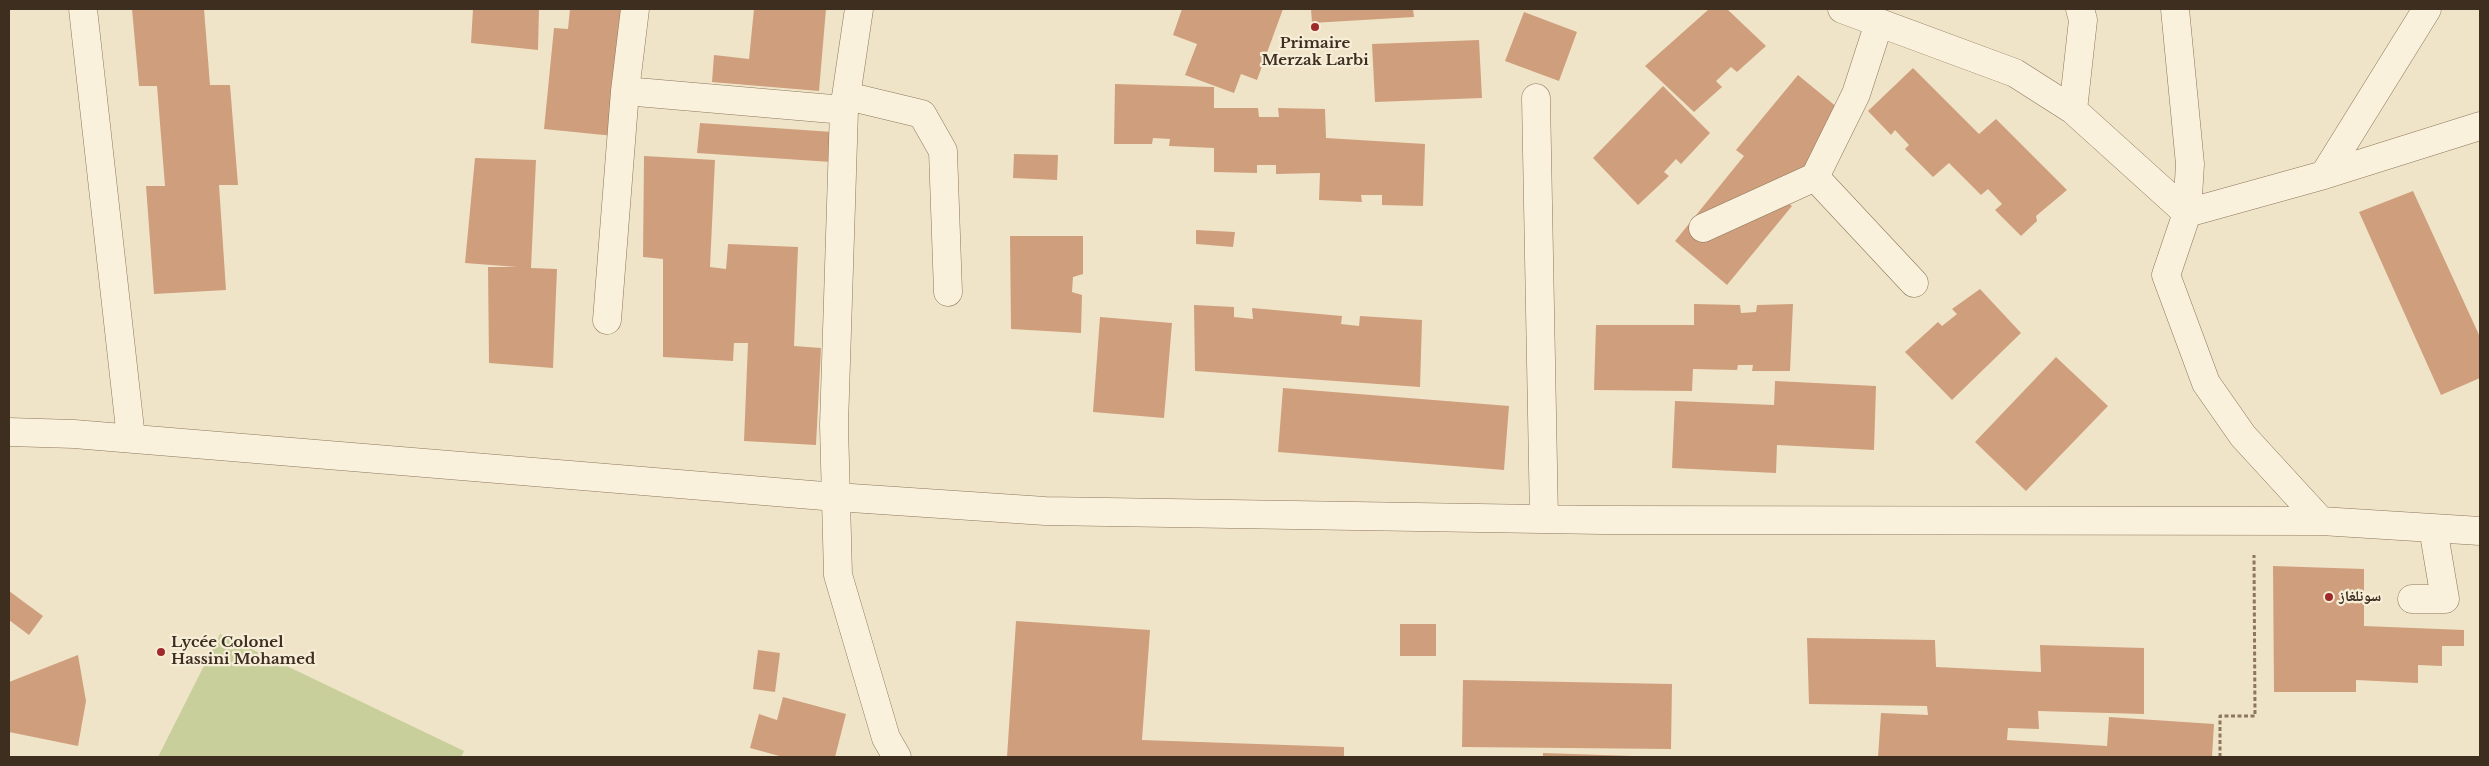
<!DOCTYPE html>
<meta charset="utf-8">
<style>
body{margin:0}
#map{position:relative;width:2489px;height:766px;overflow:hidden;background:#f0e4c8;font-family:"Libre Baskerville",serif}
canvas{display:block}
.frame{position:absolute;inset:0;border:10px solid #3d2e20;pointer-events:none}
</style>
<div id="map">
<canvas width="2489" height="766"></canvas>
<div class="frame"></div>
</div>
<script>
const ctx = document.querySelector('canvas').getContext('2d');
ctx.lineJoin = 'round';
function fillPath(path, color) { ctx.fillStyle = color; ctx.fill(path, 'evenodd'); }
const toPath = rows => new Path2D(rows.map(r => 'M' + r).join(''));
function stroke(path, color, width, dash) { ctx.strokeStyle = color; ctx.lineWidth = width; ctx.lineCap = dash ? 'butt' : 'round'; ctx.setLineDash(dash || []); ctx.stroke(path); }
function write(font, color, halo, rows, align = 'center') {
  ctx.font = font + ' "Libre Baskerville","Noto Naskh Arabic",serif'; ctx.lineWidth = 4.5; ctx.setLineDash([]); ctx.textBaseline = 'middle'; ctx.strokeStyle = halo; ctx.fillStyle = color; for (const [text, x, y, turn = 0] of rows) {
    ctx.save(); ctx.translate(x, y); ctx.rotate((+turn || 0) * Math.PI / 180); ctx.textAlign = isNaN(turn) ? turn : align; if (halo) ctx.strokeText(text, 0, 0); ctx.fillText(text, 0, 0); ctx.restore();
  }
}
const green = toPath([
 [220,634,464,751,461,757,158,757]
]);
const building = toPath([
 [132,9,204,9,210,85,230,85,238,185,219,185,226,290,154,294,146,186,165,186,157,86,139,86],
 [473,9,539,9,538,50,471,43],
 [570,9,643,9,614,136,544,129,554,28,568,29],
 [754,9,826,9,819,91,712,82,714,55,749,59],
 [1182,9,1283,9,1257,80,1241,74,1234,93,1185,75,1197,44,1173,35],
 [1311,9,1413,9,1414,17,1312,23],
 [1709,9,1727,9,1766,46,1737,72,1731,67,1716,81,1722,87,1694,112,1645,66],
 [1524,12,1577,32,1559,81,1505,61],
 [1479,40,1482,98,1375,102,1372,44],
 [1913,68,1979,134,1996,119,2067,190,2036,216,2037,221,2021,236,1995,210,2002,204,1988,189,1981,195,1949,163,1933,177,1905,149,1909,145,1895,130,1891,135,1868,111],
 [1798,75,1849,117,1782,198,1792,206,1727,285,1675,241,1744,156,1736,150],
 [1115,84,1214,87,1214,108,1258,108,1259,117,1279,117,1278,108,1325,109,1326,138,1425,144,1423,206,1382,205,1382,195,1361,195,1362,202,1319,200,1320,173,1276,174,1276,165,1257,165,1257,173,1214,172,1214,148,1169,146,1170,139,1153,138,1152,144,1114,144],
 [1663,86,1710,133,1681,164,1676,159,1664,172,1669,176,1638,205,1593,158],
 [700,123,848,133,846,163,697,153],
 [1014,154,1058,155,1057,180,1013,178],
 [644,156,715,160,710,267,726,269,728,244,798,247,794,346,821,348,816,445,744,441,748,343,734,343,733,361,663,357,663,259,643,257],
 [475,158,536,160,531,268,557,269,553,368,489,363,488,267,517,267,465,263],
 [2413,191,2480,337,2480,378,2441,395,2359,212],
 [1196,230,1235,232,1233,247,1196,244],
 [1010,236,1083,236,1083,274,1073,277,1072,292,1082,295,1081,333,1011,329],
 [1980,289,2021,333,1952,400,1905,352,1938,322,1942,326,1957,314,1952,309],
 [1694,304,1740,305,1741,313,1756,312,1757,305,1793,304,1790,371,1752,371,1753,365,1738,365,1737,370,1693,369,1692,391,1594,390,1596,325,1694,325],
 [1194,305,1234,307,1234,317,1253,319,1252,308,1342,316,1341,324,1359,326,1360,316,1422,320,1420,387,1195,371],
 [1100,317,1172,323,1164,418,1093,412],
 [2056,357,2108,406,2026,491,1975,442],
 [1775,381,1876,386,1874,450,1777,445,1776,473,1672,468,1675,401,1774,405],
 [1283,388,1509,406,1504,470,1278,452],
 [2273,566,2364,569,2364,626,2464,630,2464,646,2442,646,2442,666,2418,665,2418,683,2356,680,2356,692,2274,692],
 [9,591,43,616,29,635,9,620],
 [1016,621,1150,630,1142,740,1344,747,1344,757,1007,757],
 [1400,624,1436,624,1436,656,1400,656],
 [1807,638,1935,640,1936,667,2041,672,2040,645,2144,648,2144,714,2038,711,2039,729,2008,728,2007,740,2107,746,2109,717,2214,724,2212,757,1878,757,1881,713,1928,715,1927,706,1809,704],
 [758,650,780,653,775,692,753,689],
 [78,655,86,701,78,746,9,732,9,682],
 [1463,680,1672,684,1671,749,1462,747],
 [783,697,846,714,835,757,783,757,750,748,759,714,777,720],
 [1543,753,1633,756,1633,757,1543,757]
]);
const path = toPath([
 [2220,757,2220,716,2255,716,2254,555]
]);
const minor = toPath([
 [83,9,131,438],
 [859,9,844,110,834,425,838,575,886,738,897,757],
 [1842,9,2015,73,2073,110,2187,213],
 [2175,9,2190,164,2187,213],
 [625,91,635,9],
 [847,96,922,114,943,151,948,292],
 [1536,98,1544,519],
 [2073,110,2083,20,2080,9],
 [2324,175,2427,9],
 [1815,177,1914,283],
 [1703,228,1815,177,1856,94,1879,23],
 [607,320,625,91,844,110],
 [9,432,74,434,836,497,1045,511,1602,520,2321,521,2480,531],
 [2321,521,2243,436,2206,383,2166,275,2187,213,2324,175,2480,126],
 [2412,599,2445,599,2433,528]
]);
const markers = [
 [1315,27,5,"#9e2a2b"],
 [2329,597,5,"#9e2a2b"],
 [161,652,5,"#9e2a2b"]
];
const poiNames = [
 ["Primaire",1315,44,"center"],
 ["Merzak Larbi",1315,61,"center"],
 ["سونلغاز",2339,597],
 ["Lycée Colonel",171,643],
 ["Hassini Mohamed",171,660]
];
fillPath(green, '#c9cf9b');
fillPath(building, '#cf9f7d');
stroke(minor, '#8d765c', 29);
stroke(path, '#8d765c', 3, [4, 2.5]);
stroke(minor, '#faf1dc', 28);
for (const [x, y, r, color] of markers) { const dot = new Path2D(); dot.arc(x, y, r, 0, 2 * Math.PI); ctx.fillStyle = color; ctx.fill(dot); stroke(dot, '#f7eed8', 2); }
write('bold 15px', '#3d2e20', '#f7eed8', poiNames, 'left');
</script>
